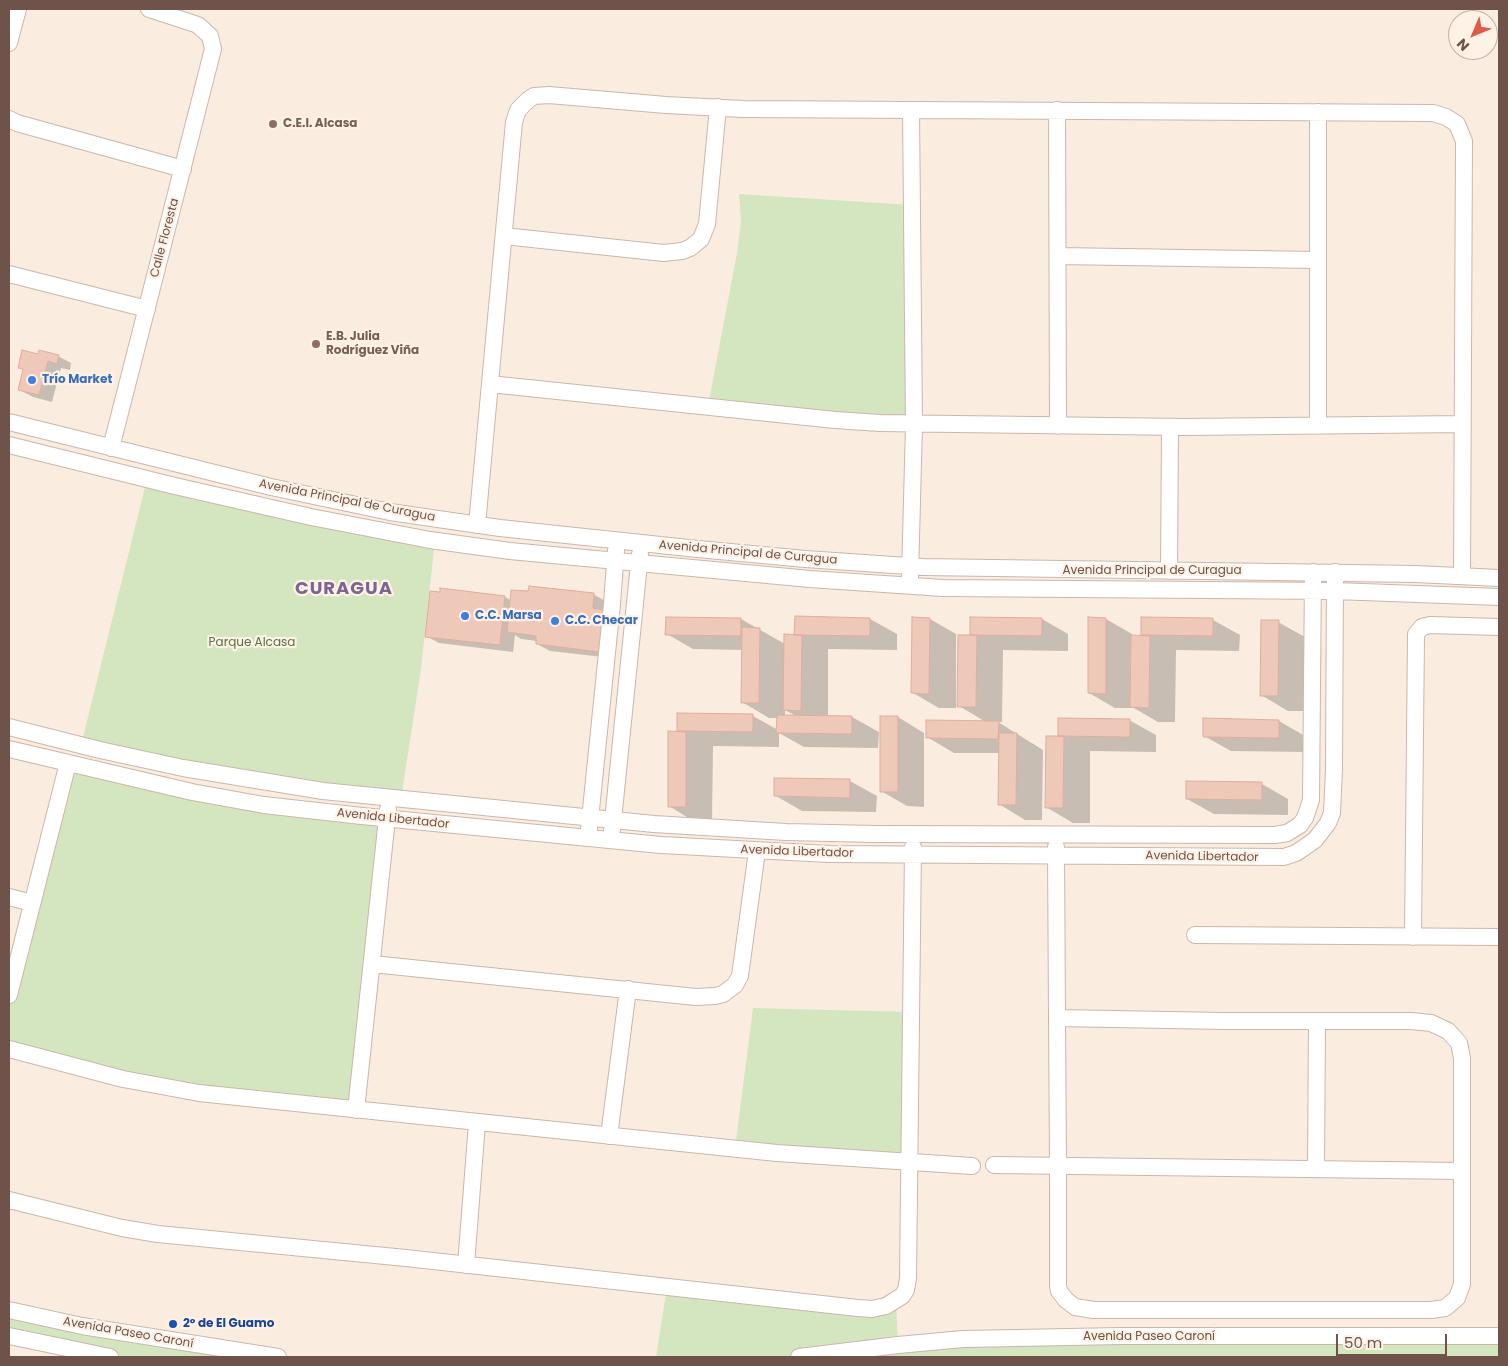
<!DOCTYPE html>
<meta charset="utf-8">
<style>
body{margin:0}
#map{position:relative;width:1508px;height:1366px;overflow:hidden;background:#faede0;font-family:Poppins,sans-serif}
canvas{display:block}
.frame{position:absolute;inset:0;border:10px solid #6f5249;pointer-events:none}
.north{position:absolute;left:1448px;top:10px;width:50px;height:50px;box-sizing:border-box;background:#fef1e5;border:1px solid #c5b1a7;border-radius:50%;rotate:225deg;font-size:14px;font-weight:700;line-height:20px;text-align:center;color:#6f5249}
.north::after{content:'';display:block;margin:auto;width:18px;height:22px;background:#de5b4b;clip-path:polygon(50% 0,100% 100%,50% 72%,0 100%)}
.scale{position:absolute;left:1336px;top:1334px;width:111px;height:22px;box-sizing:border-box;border:2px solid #6f5249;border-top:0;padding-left:6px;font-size:15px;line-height:18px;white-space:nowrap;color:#6f5249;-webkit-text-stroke:4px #fef1e5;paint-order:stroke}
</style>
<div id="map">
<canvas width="1508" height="1366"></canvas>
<div class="frame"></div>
<div class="north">N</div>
<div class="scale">50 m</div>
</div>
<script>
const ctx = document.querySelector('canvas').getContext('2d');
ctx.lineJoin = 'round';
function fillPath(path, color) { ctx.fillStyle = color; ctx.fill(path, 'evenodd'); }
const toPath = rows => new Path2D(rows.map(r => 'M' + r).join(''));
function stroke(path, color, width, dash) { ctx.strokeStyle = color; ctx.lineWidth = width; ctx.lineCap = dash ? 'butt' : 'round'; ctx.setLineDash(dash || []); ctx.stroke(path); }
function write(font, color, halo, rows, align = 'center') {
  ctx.font = font + ' Poppins,sans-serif'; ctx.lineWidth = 4.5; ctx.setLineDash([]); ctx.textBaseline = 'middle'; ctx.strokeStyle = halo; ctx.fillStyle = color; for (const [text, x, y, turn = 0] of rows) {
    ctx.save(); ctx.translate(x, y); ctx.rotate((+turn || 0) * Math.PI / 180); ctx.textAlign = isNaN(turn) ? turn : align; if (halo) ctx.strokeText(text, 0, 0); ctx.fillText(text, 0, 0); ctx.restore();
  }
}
const green = toPath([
 [739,194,911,205,914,424,708,406,737,253,741,222],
 [147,479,435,540,421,669,401,799,81,745],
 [68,763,387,819,356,1110,199,1093,9,1049,9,995],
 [753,1008,911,1012,910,1163,735,1148],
 [667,1287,858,1308,896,1300,898,1344,1499,1336,1499,1357,656,1357],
 [9,1310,278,1357,110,1357,9,1336]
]);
const shadow = toPath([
 [39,356,58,356,71,363,70,370,61,368,52,402,33,397,20,390,24,370,19,367],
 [593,594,607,602,612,658,550,651,537,644,537,641,521,639,515,635,513,652,439,643,426,636,505,597,512,601],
 [667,618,741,619,785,644,796,636,796,618,870,619,897,634,897,650,828,649,828,717,852,717,879,732,878,748,804,747,779,733,779,747,713,746,712,822,695,822,669,806,678,733,678,714,753,716,778,730,778,718,769,718,742,702,743,650,693,649,667,634],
 [785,710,796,716,785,716],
 [1142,618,1213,620,1240,635,1239,651,1176,650,1175,722,1158,722,1132,707,1132,708,1115,708,1089,693,1106,619,1132,634,1132,636,1142,637],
 [930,619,956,634,956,708,939,708,913,693],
 [1042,619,1068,634,1068,651,1003,650,1002,722,998,722,1043,750,1042,820,1025,820,999,804,1000,753,954,753,927,737,986,722,959,706,971,636],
 [1278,622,1305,637,1304,711,1288,711,1261,695],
 [898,717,924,733,924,807,907,806,881,791],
 [1129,720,1156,735,1156,752,1090,751,1090,823,1073,823,1046,807,1059,737],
 [1279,721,1305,736,1305,752,1231,751,1204,736],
 [776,780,850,781,877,796,876,812,802,811,776,796],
 [1262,784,1288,799,1288,815,1214,814,1187,799]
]);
const building = toPath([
 [22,350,38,354,39,350,59,355,57,364,48,361,39,395,18,390,23,369,18,368,22,350],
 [529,586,594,593,593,608,604,610,599,652,536,644,536,636,507,632,511,590,528,591,529,586],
 [440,588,505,596,500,645,425,637,430,591,440,592,440,588],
 [795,616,870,618,870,636,794,635,795,616],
 [666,617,741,618,741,636,665,635,666,617],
 [912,617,930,618,929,694,911,693,912,617],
 [970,617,1042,618,1042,636,970,635,970,617],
 [1088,617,1106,618,1106,694,1088,693,1088,617],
 [1141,617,1213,618,1213,636,1141,635,1141,617],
 [1261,620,1279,620,1278,696,1260,696,1261,620],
 [742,627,760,628,759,703,741,703,742,627],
 [784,634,802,635,801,711,783,710,784,634],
 [958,635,977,635,976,707,957,707,958,635],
 [1131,635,1150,636,1149,708,1130,707,1131,635],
 [677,713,753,714,753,732,677,731,677,713],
 [777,715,852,716,852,734,776,733,777,715],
 [880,716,898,716,898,792,880,792,880,716],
 [1058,718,1130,719,1130,737,1058,736,1058,718],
 [1203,718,1279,720,1279,738,1203,737,1203,718],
 [926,720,999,721,998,739,926,738,926,720],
 [668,731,686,732,686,807,668,807,668,731],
 [999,733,1017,733,1016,805,998,805,999,733],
 [1046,736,1064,736,1063,808,1045,808,1046,736],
 [774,778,850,779,850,798,774,796,774,778],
 [1186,781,1262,782,1262,800,1186,799,1186,781]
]);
const minor = toPath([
 [9,43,18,9],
 [1057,110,1058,426],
 [9,119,17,123,183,169],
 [504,236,664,253,682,251,690,248,701,239,707,224,718,107],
 [1058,256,1318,260],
 [9,274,147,309],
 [490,384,835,420,880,423,1185,427,1463,424],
 [9,422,271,487,390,512,500,528,698,549,805,559,923,567,1416,574,1499,578],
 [1318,426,1318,112],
 [9,445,175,486,311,517,430,540,510,551,810,579,943,588,1335,591,1499,597],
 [111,448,213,49,210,36,198,25,149,9],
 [477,525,514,122,518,110,528,100,534,96,549,95,666,105,743,109,1433,113,1446,117,1457,124,1464,141,1462,576],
 [1169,571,1170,427],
 [910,577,914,424,911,110],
 [9,727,100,750,183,768,323,791,654,824,786,832,876,834,1275,835,1287,833,1300,825,1305,818,1311,800,1313,572],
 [9,749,192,792,264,805,362,816,661,845,829,854,1284,857,1296,853,1315,840,1328,823,1332,813,1334,769,1335,572],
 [589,829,612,604,616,550],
 [612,830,640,554],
 [1056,847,1057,1018,1058,1165,1058,1286,1059,1291,1066,1300,1075,1307,1094,1310,1431,1310,1445,1308,1457,1298,1462,1284,1462,1058,1459,1043,1448,1031,1431,1023,1411,1021,1225,1021,1057,1018],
 [9,897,32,903],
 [1195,935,1499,937],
 [1413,937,1416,634,1422,627,1430,625,1499,627],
 [372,964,696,997,715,996,723,994,735,985,740,976,757,851],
 [9,995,68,763],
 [9,1049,123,1079,199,1093,777,1153,972,1166],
 [356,1110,388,809],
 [609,1136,628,989],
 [994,1165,1462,1171],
 [1316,1169,1317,1021],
 [9,1200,122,1228,158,1234,406,1258,858,1308,872,1309,886,1306,902,1296,906,1290,908,1278,913,847],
 [466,1265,477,1123],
 [9,1310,82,1326,278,1357],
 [9,1336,110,1357],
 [799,1357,898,1345,963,1339,1121,1336,1499,1336]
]);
const markers = [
 [273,124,5,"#8d6e63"],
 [316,344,5,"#8d6e63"],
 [32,380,5,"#3f7fe0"],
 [465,616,5,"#3f7fe0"],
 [555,621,5,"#3f7fe0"],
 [173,1324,5,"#1a4fb4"]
];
const educationNames = [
 ["C.E.I. Alcasa",283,124],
 ["E.B. Julia",326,337],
 ["Rodríguez Viña",326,351]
];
const streetNames = [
 ["Calle Floresta",165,238,-75],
 ["Avenida Principal de Curagua",347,501,11],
 ["Avenida Principal de Curagua",748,553,5],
 ["Avenida Principal de Curagua",1152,571],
 ["Avenida Libertador",393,819,6],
 ["Avenida Libertador",797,852,2],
 ["Avenida Libertador",1202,857,1],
 ["Avenida Paseo Caroní",128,1333,10],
 ["Avenida Paseo Caroní",1149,1337]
];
const shopNames = [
 ["Trío Market",42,380],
 ["C.C. Marsa",475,616],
 ["C.C. Checar",565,621]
];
const parkNames = [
 ["Parque Alcasa",252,643]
];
const transitNames = [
 ["2° de El Guamo",183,1324]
];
const districtNames = [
 ["CURAGUA",344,589]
];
fillPath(green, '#d4e6c0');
fillPath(shadow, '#0003');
fillPath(building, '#eec8b9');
stroke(building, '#dfad9b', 1);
stroke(minor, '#ccb6ab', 18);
stroke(minor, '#fff', 16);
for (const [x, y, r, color] of markers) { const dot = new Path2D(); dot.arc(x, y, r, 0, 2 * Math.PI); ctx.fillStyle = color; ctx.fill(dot); stroke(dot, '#fef1e5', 2); }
write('bold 12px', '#785e54', '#fef1e5', educationNames, 'left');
write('12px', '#6f5249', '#fef1e5', streetNames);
write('bold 12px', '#366cbe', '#fef1e5', shopNames, 'left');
write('12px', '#577442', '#fef1e5', parkNames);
write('bold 12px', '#164399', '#fef1e5', transitNames, 'left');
ctx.letterSpacing = '1px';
write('bold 18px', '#7d6592', '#fef1e5', districtNames);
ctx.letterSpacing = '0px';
</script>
